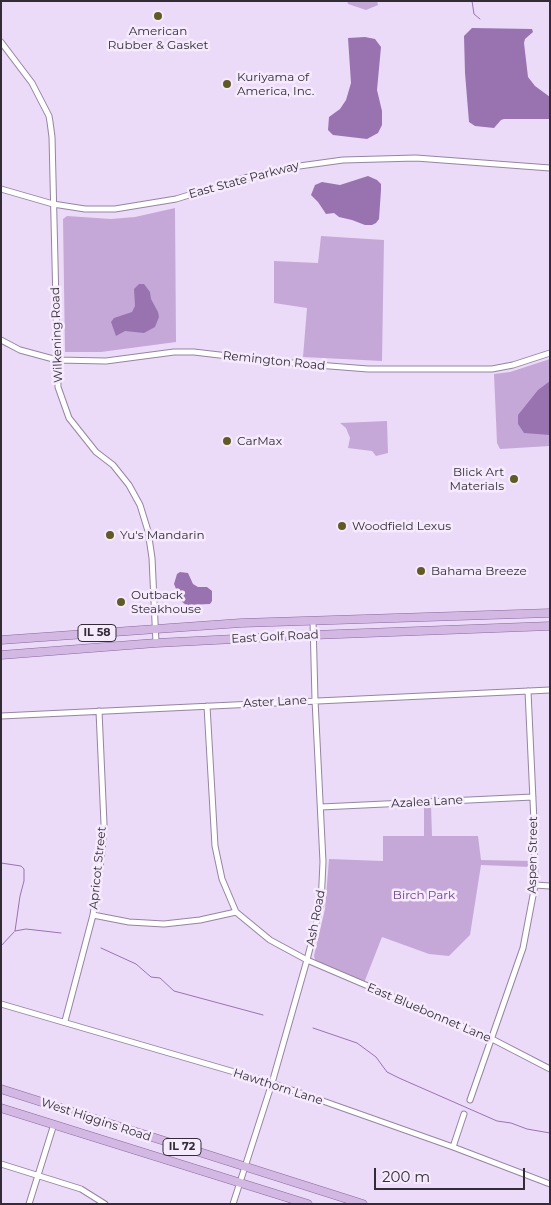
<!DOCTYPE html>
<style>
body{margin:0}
#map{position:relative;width:551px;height:1205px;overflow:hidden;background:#ecdbf8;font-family:Montserrat,sans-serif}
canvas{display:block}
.frame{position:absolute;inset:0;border:2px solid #332c37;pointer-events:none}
.scale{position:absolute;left:374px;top:1168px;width:151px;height:22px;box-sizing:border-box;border:2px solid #332c37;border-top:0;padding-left:6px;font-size:15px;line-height:18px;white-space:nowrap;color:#332c37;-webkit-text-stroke:4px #f6ebfd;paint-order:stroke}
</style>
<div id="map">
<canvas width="551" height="1205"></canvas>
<div class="frame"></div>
<div class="scale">200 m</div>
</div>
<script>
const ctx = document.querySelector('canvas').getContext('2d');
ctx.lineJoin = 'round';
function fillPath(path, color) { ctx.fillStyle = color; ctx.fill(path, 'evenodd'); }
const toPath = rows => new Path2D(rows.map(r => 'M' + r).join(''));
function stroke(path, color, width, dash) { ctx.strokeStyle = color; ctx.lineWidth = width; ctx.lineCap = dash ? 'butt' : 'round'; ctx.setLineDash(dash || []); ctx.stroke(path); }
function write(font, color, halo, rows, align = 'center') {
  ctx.font = font + ' Montserrat,sans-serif'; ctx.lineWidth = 5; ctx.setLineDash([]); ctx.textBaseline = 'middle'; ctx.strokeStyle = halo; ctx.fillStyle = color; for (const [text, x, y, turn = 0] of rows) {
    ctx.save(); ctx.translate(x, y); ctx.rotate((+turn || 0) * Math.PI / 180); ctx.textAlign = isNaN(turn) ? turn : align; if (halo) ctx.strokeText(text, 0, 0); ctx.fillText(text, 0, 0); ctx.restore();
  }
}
const green = toPath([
 [347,1,377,1,378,5,366,10,348,4],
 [175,208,176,342,101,352,65,352,63,219,67,216,111,219,135,217],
 [321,236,384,240,382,361,303,357,307,308,274,303,274,261,318,263],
 [550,359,550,446,500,449,497,443,494,374,510,372],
 [387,421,388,453,376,456,372,451,348,448,350,438,346,428,340,423],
 [424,805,431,805,432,836,478,836,481,860,532,861,531,867,481,865,470,935,449,956,429,954,382,937,364,983,316,963,314,956,325,909,329,859,383,861,383,836,424,836]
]);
const water = toPath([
 [472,28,532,29,533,32,525,39,524,43,528,77,535,86,550,97,550,119,504,119,501,120,494,128,475,126,469,122,465,73,464,36],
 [365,37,375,39,381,47,377,90,382,111,382,125,378,133,367,139,333,135,328,130,329,117,340,109,346,100,351,83,348,38],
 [368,176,377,180,381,184,381,190,379,219,376,223,372,225,365,225,352,220,339,217,334,213,326,214,318,202,311,195,315,185,322,182,340,185],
 [139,284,144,284,150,292,151,299,158,312,159,317,155,327,144,333,125,331,116,336,111,322,114,318,132,312,135,306,134,289],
 [550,381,550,435,524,433,518,424,518,415,538,390],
 [180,572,188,573,193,584,198,587,207,587,212,591,212,601,210,604,186,605,181,601,174,584,177,574]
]);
const stream = toPath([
 [472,1,474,14,480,19],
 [1,863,21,866,24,869,24,881,20,896,15,931],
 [15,931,26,929,61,933],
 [1,946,14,932],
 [101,948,136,964,151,977,160,978,174,991,263,1015],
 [313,1028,357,1043,376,1057,387,1072,399,1078,497,1121,511,1123,527,1129,550,1133]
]);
const minor = toPath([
 [1,42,32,83,49,116,50,122,52,137,58,387,69,418,96,452,113,465,129,485,140,505,148,531,152,558,156,643],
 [1,189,53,204,85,209,115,209,176,199,241,179,285,168,343,160,416,158,550,168],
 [1,340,20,350,57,360,106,361,174,352,194,352,279,362,368,369,492,369,513,365,550,353],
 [207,706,215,846,222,879,236,912,270,940,307,960,492,1039,550,1069],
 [1,716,550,690],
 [321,807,533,797],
 [535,885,550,886],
 [93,915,129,922,164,924,200,920,236,912],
 [1,1004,272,1083,453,1147,550,1184],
 [65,1021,93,915,102,852,104,824,99,711],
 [470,1100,523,948,535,885,534,822,528,691],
 [453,1147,464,1114],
 [1,1164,81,1189,105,1204],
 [29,1204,54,1124],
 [233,1204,272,1083,307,960,321,904,323,862,315,700,313,621]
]);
const primary = toPath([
 [1,640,241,623,550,613],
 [1,655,156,643,313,635,550,626],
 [1,1089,363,1204],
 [1,1108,308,1204]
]);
const markers = [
 [158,16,5,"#615926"],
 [227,84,5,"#615926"],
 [227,441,5,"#615926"],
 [514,479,5,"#615926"],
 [342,526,5,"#615926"],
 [110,535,5,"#615926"],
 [421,571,5,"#615926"],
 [121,602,5,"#615926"]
];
const shields = [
 [97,633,38],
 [182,1147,38]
];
const shieldNames = [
 ["IL 58",97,633],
 ["IL 72",182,1147]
];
const poiNames = [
 ["American",158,31,"center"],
 ["Rubber & Gasket",158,45,"center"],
 ["Kuriyama of",237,77],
 ["America, Inc.",237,91],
 ["CarMax",237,441],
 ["Blick Art",504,472,"right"],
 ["Materials",504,486,"right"],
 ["Woodfield Lexus",352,526],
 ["Yu's Mandarin",120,535],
 ["Bahama Breeze",431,571],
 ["Outback",131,595],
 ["Steakhouse",131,609]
];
const streetNames = [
 ["East State Parkway",244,180,-15],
 ["Wilkening Road",57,335,-92],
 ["Remington Road",274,361,6],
 ["East Golf Road",275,637,-3],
 ["Aster Lane",275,702,-3],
 ["Azalea Lane",427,802,-3],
 ["Aspen Street",533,855,-89],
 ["Apricot Street",98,868,-84],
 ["Ash Road",316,918,-79],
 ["East Bluebonnet Lane",429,1013,23],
 ["Hawthorn Lane",278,1087,18],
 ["West Higgins Road",96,1120,18]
];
const parkNames = [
 ["Birch Park",424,895]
];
fillPath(green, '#c5a8d8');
fillPath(water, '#9873b0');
stroke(stream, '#9873b0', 1);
stroke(minor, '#9585a0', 7);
stroke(primary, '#87689a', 9);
stroke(minor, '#fff', 5);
stroke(primary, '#d2b8e3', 8);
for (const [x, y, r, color] of markers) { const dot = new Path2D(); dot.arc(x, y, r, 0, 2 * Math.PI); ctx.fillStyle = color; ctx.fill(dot); stroke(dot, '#f6ebfd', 2); }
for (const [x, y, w] of shields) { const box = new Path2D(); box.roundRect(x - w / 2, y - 8.5, w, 17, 4); ctx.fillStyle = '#f6ebfd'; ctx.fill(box); stroke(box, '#332c37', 1); }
write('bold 11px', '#332c37', null, shieldNames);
write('12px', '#332c37', '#f6ebfd', poiNames, 'left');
write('12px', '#332c37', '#f6ebfd', streetNames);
write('12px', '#6f3f8a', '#f6ebfd', parkNames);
</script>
